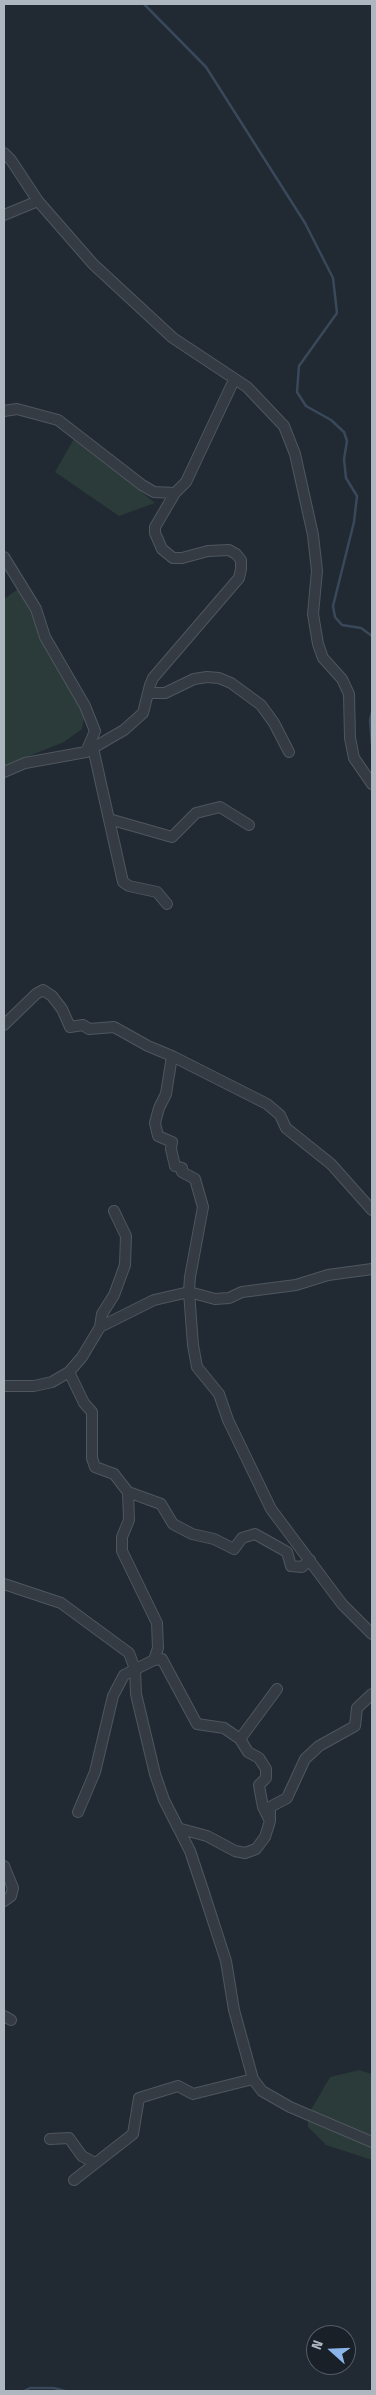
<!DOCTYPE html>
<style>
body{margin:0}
#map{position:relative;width:376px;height:2395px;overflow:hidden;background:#212932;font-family:"Fira Sans Condensed",sans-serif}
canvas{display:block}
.frame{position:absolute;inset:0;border:5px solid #aeb6c0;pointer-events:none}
.north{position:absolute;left:306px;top:2325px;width:50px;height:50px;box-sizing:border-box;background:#1a2028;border:1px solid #555c65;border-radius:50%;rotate:290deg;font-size:14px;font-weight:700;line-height:20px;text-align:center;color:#aeb6c0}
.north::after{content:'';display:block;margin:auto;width:18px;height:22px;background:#8bb4e9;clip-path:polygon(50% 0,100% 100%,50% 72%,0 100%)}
</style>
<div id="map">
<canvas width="376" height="2395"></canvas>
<div class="frame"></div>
<div class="north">N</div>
</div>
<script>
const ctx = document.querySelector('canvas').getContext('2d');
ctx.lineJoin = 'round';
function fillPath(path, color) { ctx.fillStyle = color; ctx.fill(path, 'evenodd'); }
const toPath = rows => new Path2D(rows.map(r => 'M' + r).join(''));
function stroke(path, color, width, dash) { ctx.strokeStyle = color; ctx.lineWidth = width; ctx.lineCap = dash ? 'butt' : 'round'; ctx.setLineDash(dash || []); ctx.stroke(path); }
const green = toPath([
 [75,437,155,503,119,516,55,472],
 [18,589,85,711,82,729,64,742,4,766,4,599],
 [359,2070,372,2074,372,2160,326,2145,308,2127,308,2115,330,2077]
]);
const stream = toPath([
 [144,4,206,67,305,223,333,278,337,313,299,366,297,392,306,406,331,420,344,432,347,441,344,459,346,478,357,496,354,522,333,606,335,617,342,625,361,628,372,636],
 [372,712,370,720,372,745],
 [24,2391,30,2388,54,2388,65,2391]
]);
const minor = toPath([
 [4,153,11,160,38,201,93,264,173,338,247,387,284,426,295,454,313,535,317,571,313,614,318,644,323,658,342,679,349,694,350,738,354,758,372,784],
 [4,215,38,201],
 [4,411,17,409,58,420,142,485,154,492,175,493,186,482,234,380],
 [4,557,36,609,45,637,85,706,95,731,86,752],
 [148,693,165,693,194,679,207,677,219,678,231,683,261,705,274,723,289,752],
 [93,748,123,882,129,886,157,892,167,904],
 [4,772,25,763,86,752,124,730,143,713,150,685,153,678,239,578,241,569,241,560,236,554,229,550,208,551,182,558,173,558,162,549,155,533,155,527,175,493],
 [109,819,172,837,196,813,220,807,249,825],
 [4,1025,36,994,43,990,52,996,62,1009,70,1027,83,1025,89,1029,114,1027,148,1046,172,1056,267,1104,280,1115,286,1128,331,1164,372,1210],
 [172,1056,166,1094,159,1108,155,1123,158,1136,172,1142,171,1149,175,1166,182,1168,182,1172,195,1179,203,1207,190,1277,189,1292,193,1345,197,1367,219,1394,228,1420,271,1509,342,1604,372,1634],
 [100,1327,102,1314,114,1295,125,1265,126,1236,114,1211],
 [69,1372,84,1403,92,1412,92,1458,95,1467,114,1474,128,1492,161,1504,173,1524,192,1534,214,1539,234,1549,242,1538,255,1534,287,1552,291,1566,302,1567,310,1560],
 [4,1386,34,1386,52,1382,69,1372,82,1357,100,1327,154,1300,189,1292,215,1299,229,1298,242,1292,296,1285,328,1275,372,1269],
 [4,1584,61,1603,129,1653,135,1669,136,1694,155,1774,164,1800,190,1851,203,1890,226,1961,234,2010,253,2079,262,2091,290,2107,372,2142],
 [154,1660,162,1659,197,1724,224,1728,240,1739,248,1752,259,1758,266,1769,266,1778,259,1785,260,1791,263,1807,270,1821,265,1837,256,1849,245,1853,235,1851,207,1836,181,1829],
 [240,1739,277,1689],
 [78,1812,95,1772,113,1696,124,1675,154,1660,158,1648,157,1623,122,1551,122,1537,129,1520,128,1492],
 [270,1820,270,1807,287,1798,305,1759,319,1746,355,1726,357,1708,372,1694],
 [4,1866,13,1888,11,1896,4,1901],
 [4,2016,11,2020],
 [50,2139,69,2138,82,2156,95,2163],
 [74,2180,133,2134,139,2098,178,2086,193,2094,253,2079]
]);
fillPath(green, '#2a3b3a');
stroke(stream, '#39485a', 2.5);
stroke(minor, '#4f565e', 12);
stroke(minor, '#343b43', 10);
</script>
